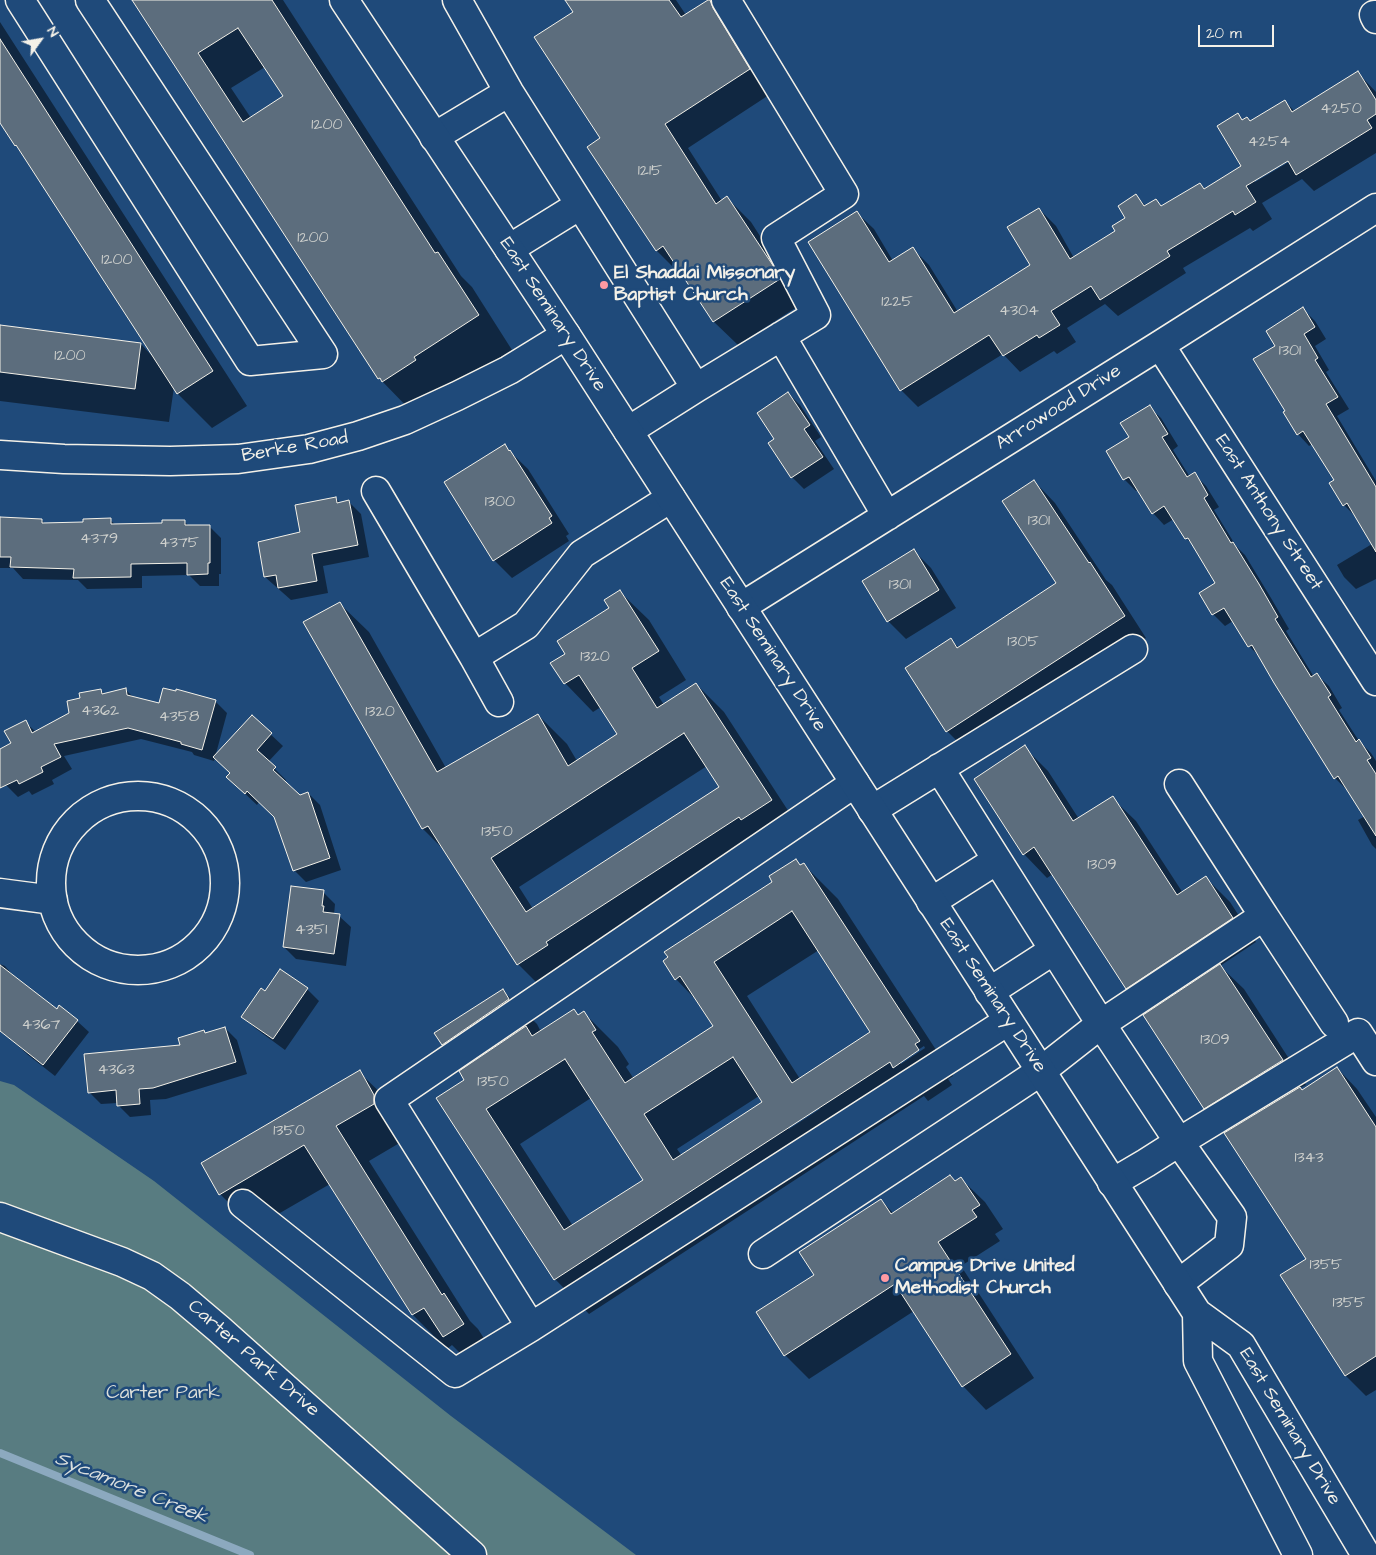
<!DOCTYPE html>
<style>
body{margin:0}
#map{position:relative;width:1376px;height:1555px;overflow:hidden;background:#1f4a7a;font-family:"Architects Daughter",sans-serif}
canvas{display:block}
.north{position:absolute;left:15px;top:15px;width:50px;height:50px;-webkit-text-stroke:4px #1f4a7a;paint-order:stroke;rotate:58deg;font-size:14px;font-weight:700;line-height:20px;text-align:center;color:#f4f1e8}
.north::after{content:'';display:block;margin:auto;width:18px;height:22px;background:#f4f1e8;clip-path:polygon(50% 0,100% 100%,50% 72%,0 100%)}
.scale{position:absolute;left:1198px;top:25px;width:76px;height:22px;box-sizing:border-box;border:2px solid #f4f1e8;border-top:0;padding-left:6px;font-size:15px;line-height:18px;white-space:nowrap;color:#f4f1e8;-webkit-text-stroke:4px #1f4a7a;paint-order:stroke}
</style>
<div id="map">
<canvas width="1376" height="1555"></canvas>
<div class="north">N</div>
<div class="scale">20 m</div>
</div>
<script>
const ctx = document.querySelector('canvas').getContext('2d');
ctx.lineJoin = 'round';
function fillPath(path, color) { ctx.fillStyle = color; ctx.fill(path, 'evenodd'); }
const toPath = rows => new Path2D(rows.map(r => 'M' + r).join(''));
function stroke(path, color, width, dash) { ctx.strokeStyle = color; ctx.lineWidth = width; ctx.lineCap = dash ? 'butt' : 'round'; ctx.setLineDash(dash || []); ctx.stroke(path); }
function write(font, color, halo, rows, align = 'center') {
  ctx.font = font + ' "Architects Daughter",sans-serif'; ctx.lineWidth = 5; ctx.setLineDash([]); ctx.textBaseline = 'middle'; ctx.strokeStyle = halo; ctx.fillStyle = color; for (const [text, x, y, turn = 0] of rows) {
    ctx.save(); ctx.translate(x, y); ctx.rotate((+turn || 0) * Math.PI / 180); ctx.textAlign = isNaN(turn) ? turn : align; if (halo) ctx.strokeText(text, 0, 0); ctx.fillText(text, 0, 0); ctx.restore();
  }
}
const green = toPath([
 [0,1081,14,1085,154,1181,451,1416,636,1555,0,1555]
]);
const shadow = toPath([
 [134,0,283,0,461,276,472,287,512,350,413,413,379,378],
 [265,67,284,97,251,118,231,88],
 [566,0,676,0,686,15,711,0,734,23,772,93,688,148,722,201,727,198,751,222,803,303,738,345,714,322,682,273,680,274,657,251,589,147,601,139,574,12],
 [0,22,247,406,212,428,178,394,174,387,169,422,0,401,0,327,141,344,151,355,152,354,0,120],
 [1358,73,1376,92,1376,153,1314,191,1302,179,1262,203,1272,219,1253,231,1250,228,1183,268,1186,273,1118,316,1105,304,1067,328,1076,342,1057,354,1054,351,1020,372,1003,354,918,407,901,390,857,213,874,229,893,261,913,249,929,265,958,312,1032,266,1039,209,1056,226,1074,258,1117,231,1127,218,1136,196,1146,206,1156,200,1162,207,1200,184,1205,189,1243,166,1238,115,1243,121,1250,122,1285,101,1295,112],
 [1292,156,1294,159,1255,182,1255,179],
 [1303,309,1315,321,1326,339,1315,346,1329,370,1326,372,1349,409,1337,416,1376,481,1376,579,1356,589,1344,577,1337,565,1372,544,1356,517,1344,505,1331,484,1336,481,1313,444,1309,446,1298,434,1287,412,1276,346],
 [788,393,800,405,821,437,815,441,834,469,804,489,792,477,769,443,776,439],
 [1149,407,1161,418,1178,446,1173,450,1190,477,1194,474,1206,486,1219,507,1214,510,1236,546,1245,555,1271,598,1289,629,1286,631,1314,677,1317,675,1329,686,1342,708,1339,710,1359,741,1371,753,1376,761,1376,849,1372,845,1358,820,1365,816,1347,790,1335,778,1262,659,1249,646,1233,621,1225,626,1213,614,1216,583,1194,546,1186,538,1174,519,1164,525,1153,513,1138,490,1136,491,1124,479,1131,438],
 [504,446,528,469,569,534,566,536,569,541,512,578,494,560],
 [1034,481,1055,503,1106,580,1112,585,1146,638,968,752,947,731,951,640,959,648,1058,584],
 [336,499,341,503,349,502,361,514,369,557,323,566,328,593,291,600,265,577,259,543,301,533],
 [0,519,42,520,45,524,84,524,110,520,116,525,163,524,184,521,189,526,209,526,221,538,221,574,219,574,219,586,200,586,189,575,142,576,142,588,87,589,78,580,23,579,13,568,0,568],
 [914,551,931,568,956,608,906,639,888,621],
 [620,592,649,620,686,680,659,697,664,705,696,684,724,712,800,829,546,992,518,964,446,852,423,829,340,604,369,632,446,768,538,715,567,744,577,761,619,734,601,707,593,712,565,683,566,654,611,608],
 [707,766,721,787,533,909,519,887],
 [100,690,105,694,126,690,134,698,160,705,215,701,227,713,214,761,194,755,192,752,141,739,64,756,72,769,52,780,54,784,32,795,29,791,18,797,6,785,0,774,0,750,12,744,25,722,36,732,71,714,81,699],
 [252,717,283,746,268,762,286,780,284,782,299,796,308,793,320,805,341,870,306,882,294,870,276,817,259,802,257,805,240,789,231,773],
 [1024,747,1048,771,1079,819,1112,798,1136,821,1183,893,1206,878,1230,902,1256,942,1220,966,1244,989,1306,1085,1300,1088,1302,1091,1337,1068,1357,1089,1376,1117,1376,1390,1366,1396,1346,1376,1282,1276,1308,1259,1228,1132,1205,1108,1151,1011,1127,988,1053,874,1047,878,1024,854],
 [796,860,801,866,803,864,838,899,953,1076,948,1079,952,1085,928,1101,924,1096,589,1314,555,1279,438,1099,466,1080,466,1068,443,1045,502,990,537,1024,541,1032,574,1011,579,1016,584,1013,618,1047,629,1064,626,1067,634,1079,714,1027,696,1000,676,979],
 [819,950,872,1032,800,1079,747,996],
 [924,1046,925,1048,901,1064,901,1061],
 [759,1096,764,1103,682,1156,677,1149],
 [591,1098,644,1180,573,1226,520,1144],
 [818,1107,820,1109,789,1129,789,1126],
 [323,892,335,904,334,915,339,916,351,927,346,966,296,959,284,947],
 [0,964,5,966,16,979,57,1010,77,1021,89,1032,55,1076,28,1055,0,1029],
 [281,971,307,989,319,1001,285,1050,255,1028,243,1017,265,993],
 [225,1028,237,1040,247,1074,166,1099,150,1100,151,1115,130,1117,118,1105,118,1103,101,1104,89,1092,206,1034],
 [359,1072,394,1106,408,1138,369,1161,470,1321,478,1329,497,1359,478,1371,452,1345,447,1349,413,1315,330,1184,254,1228,220,1194],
 [961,1179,985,1202,1003,1229,995,1234,1000,1241,961,1266,1034,1378,986,1410,963,1386,914,1311,809,1379,785,1355,758,1313,815,1275,881,1200,894,1214]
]);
const stream = toPath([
 [0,1453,250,1555]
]);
const building = toPath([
 [132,0,272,0,435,253,438,252,479,315,414,357,416,360,382,382,380,378,378,379,132,0],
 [238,28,283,96,243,122,198,53,238,28],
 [565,0,669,0,681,17,708,0,710,0,713,8,750,69,665,124,716,204,727,196,774,267,780,279,713,322,663,246,656,251,587,147,600,138,534,37,573,12,565,0],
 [0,39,213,371,177,394,16,145,15,146,0,123,0,39],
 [1358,71,1376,100,1376,114,1367,120,1372,128,1296,175,1288,161,1246,186,1256,202,1235,215,1233,211,1167,251,1170,256,1100,300,1091,286,1051,311,1060,325,1039,338,1037,335,1003,356,989,335,900,391,808,242,857,211,889,262,913,247,954,313,1030,265,1007,227,1039,208,1070,259,1115,231,1112,226,1125,218,1118,206,1136,194,1144,206,1156,199,1161,206,1200,183,1204,189,1241,166,1217,126,1238,113,1242,120,1247,117,1250,121,1285,100,1292,112,1358,71],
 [1303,307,1315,327,1304,334,1318,358,1315,360,1338,397,1326,404,1376,487,1376,552,1347,503,1343,506,1329,483,1334,480,1303,431,1297,435,1283,412,1285,411,1253,359,1275,346,1266,331,1303,307],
 [0,325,141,343,135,389,0,372,0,325],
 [788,392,810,425,804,429,823,457,791,478,768,443,774,439,757,413,788,392],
 [1150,405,1168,434,1162,437,1187,477,1195,472,1208,495,1204,498,1231,543,1233,542,1259,584,1278,617,1275,619,1311,677,1317,673,1331,695,1328,697,1356,742,1359,739,1371,758,1367,760,1376,774,1376,836,1338,776,1334,779,1274,683,1252,645,1248,647,1224,608,1212,615,1199,593,1215,583,1188,538,1185,539,1164,506,1152,514,1129,477,1123,480,1106,451,1129,437,1120,423,1150,405],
 [505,444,509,451,510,450,552,516,549,518,552,523,493,561,444,482,505,444],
 [1034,480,1089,563,1090,562,1125,616,946,732,905,668,951,638,957,648,1056,583,1002,501,1034,480],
 [336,497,337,503,349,500,358,545,312,554,317,581,278,588,276,575,264,577,258,542,300,532,295,505,336,497],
 [0,517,42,519,42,523,83,522,83,519,111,518,111,524,162,523,162,520,185,520,185,525,210,525,210,563,208,563,208,574,187,575,187,563,131,564,131,577,73,578,74,569,10,567,11,557,0,557,0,517],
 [914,549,939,590,887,622,862,581,914,549],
 [620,590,659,651,632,668,657,708,696,683,772,800,741,820,739,817,546,942,548,945,517,965,428,826,422,829,303,622,340,602,437,772,538,714,568,766,617,734,579,675,564,684,550,663,565,654,557,641,609,608,604,600,620,590],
 [684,733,719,787,526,912,491,858,684,733],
 [126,688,127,695,159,703,163,688,176,691,176,689,216,700,202,750,181,744,181,742,128,728,54,744,61,757,41,767,43,772,19,784,17,780,0,788,0,749,11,743,4,731,26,720,32,733,69,713,67,701,80,698,79,693,101,689,102,694,126,688],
 [252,715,272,733,257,750,276,767,273,770,300,795,308,792,330,858,293,871,274,817,247,791,245,794,226,777,230,773,213,757,252,715],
 [1025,745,1073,821,1113,796,1177,895,1206,876,1233,918,1126,989,1034,847,1023,855,974,779,1025,745],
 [796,859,800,865,804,863,920,1041,915,1044,919,1050,893,1068,890,1062,554,1280,436,1098,464,1080,459,1071,526,1026,532,1036,574,1009,578,1015,584,1011,596,1030,592,1032,625,1083,713,1026,680,976,675,980,663,961,668,957,664,952,772,882,769,876,796,859],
 [792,911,870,1032,792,1083,714,962,792,911],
 [733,1057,762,1102,673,1160,644,1114,733,1057],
 [565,1059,643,1180,564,1230,486,1109,565,1059],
 [291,886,324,890,322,906,324,906,323,912,340,914,334,954,283,947,291,886],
 [1220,964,1283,1060,1204,1109,1143,1015,1220,964],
 [0,965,57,1009,59,1005,78,1020,43,1065,0,1031,0,965],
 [280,969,308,988,273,1039,241,1017,261,988,265,991,280,969],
 [503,989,509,999,442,1045,434,1033,503,989],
 [225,1027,236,1062,153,1088,139,1089,140,1104,117,1106,116,1090,88,1093,84,1054,180,1045,178,1038,204,1030,205,1033,225,1027],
 [1337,1067,1376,1127,1376,1356,1345,1376,1280,1275,1306,1259,1224,1133,1300,1087,1302,1090,1337,1067],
 [360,1070,374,1095,374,1104,336,1126,442,1295,444,1293,464,1324,443,1337,424,1308,412,1315,304,1145,219,1195,201,1163,360,1070],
 [950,1175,955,1181,961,1177,980,1205,972,1210,977,1217,938,1242,1011,1354,962,1387,895,1284,784,1356,756,1312,814,1275,799,1252,881,1199,891,1214,950,1175]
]);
const minor = toPath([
 [20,0,250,361,323,354,90,0],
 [457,0,509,92,696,388],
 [1374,15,1376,19],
 [434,137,509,92],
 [509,249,580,205],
 [781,336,887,516],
 [1160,345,1376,681],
 [628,431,696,388,816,315,776,238,844,194,726,0],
 [0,455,64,459,170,461,238,459,309,449,358,436,405,420,457,396,509,370,566,335],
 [376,491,474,657,526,625,582,554,671,498],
 [741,607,1160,345,1376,208],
 [474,657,499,702],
 [855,783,389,1100,531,1327,1008,1021],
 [1179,784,1264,916,1101,1024,1179,1142,1358,1033,1376,1061],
 '51 883a87 87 0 1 1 174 0a87 87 0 1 1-174 0Z',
 [872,810,1133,649],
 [0,893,53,900],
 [931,902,997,860],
 [1264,916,1334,1023],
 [989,992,1054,950],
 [1112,1183,1146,1163,1179,1142,1232,1217,1229,1245,1178,1284],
 [243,1204,455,1373,531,1327],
 [0,1217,122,1262,152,1276,180,1296,219,1329,472,1555],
 [763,1254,1008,1093,1041,1071,1101,1024,939,768]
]);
const major = toPath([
 [344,0,566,335,1197,1313,1241,1345,1366,1555],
 [1197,1313,1198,1361,1298,1555]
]);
const markers = [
 [604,285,5,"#ff9aa2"],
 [885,1278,5,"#ff9aa2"]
];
const numberNames = [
 ["4250",1341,110],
 ["1200",327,126],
 ["4254",1269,143],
 ["1215",650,172],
 ["1200",313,239],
 ["1200",117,261],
 ["1225",897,303],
 ["4304",1019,312],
 ["1301",1290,352],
 ["1200",70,357],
 ["1300",500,503],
 ["1301",1039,522],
 ["4379",99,540],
 ["4375",179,544],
 ["1301",900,586],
 ["1305",1023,643],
 ["1320",595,658],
 ["4362",100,712],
 ["1320",380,713],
 ["4358",179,718],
 ["1350",497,833],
 ["1309",1102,866],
 ["4351",311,931],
 ["4367",41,1026],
 ["1309",1215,1041],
 ["4363",116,1071],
 ["1350",493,1083],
 ["1350",289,1132],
 ["1343",1309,1159],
 ["1355",1326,1266],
 ["1355",1349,1304]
];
const poiNames = [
 ["El Shaddai Missonary",614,274],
 ["Baptist Church",614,296],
 ["Campus Drive United",895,1267],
 ["Methodist Church",895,1289]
];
const streetNames = [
 ["East Seminary Drive",552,315,57],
 ["Arrowood Drive",1059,408,-32],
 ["Berke Road",295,448,-10],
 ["East Anthony Street",1268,513,57],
 ["East Seminary Drive",772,655,57],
 ["East Seminary Drive",992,996,57],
 ["Carter Park Drive",253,1359,41],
 ["East Seminary Drive",1289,1427,59]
];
const parkNames = [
 ["Carter Park",163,1394]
];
const waterNames = [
 ["Sycamore Creek",131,1489,22]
];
fillPath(green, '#587c81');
fillPath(shadow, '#0007');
stroke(stream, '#8ca9bf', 8);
fillPath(building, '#5c6d7d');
stroke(building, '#f4f1e8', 1);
stroke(minor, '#f4f1e8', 31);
stroke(major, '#f4f1e8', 31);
stroke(minor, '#1f4a7a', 28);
stroke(major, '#1f4a7a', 28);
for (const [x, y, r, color] of markers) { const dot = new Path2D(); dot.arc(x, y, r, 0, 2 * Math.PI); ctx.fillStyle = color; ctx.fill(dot); stroke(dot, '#1f4a7a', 2); }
write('16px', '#ced0cd', null, numberNames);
write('bold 19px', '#f4f1e8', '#1f4a7a', poiNames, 'left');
write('19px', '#f4f1e8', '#1f4a7a', streetNames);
write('19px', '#dddfd9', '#1f4a7a', parkNames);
write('italic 20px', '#dadfde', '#1f4a7a', waterNames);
</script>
